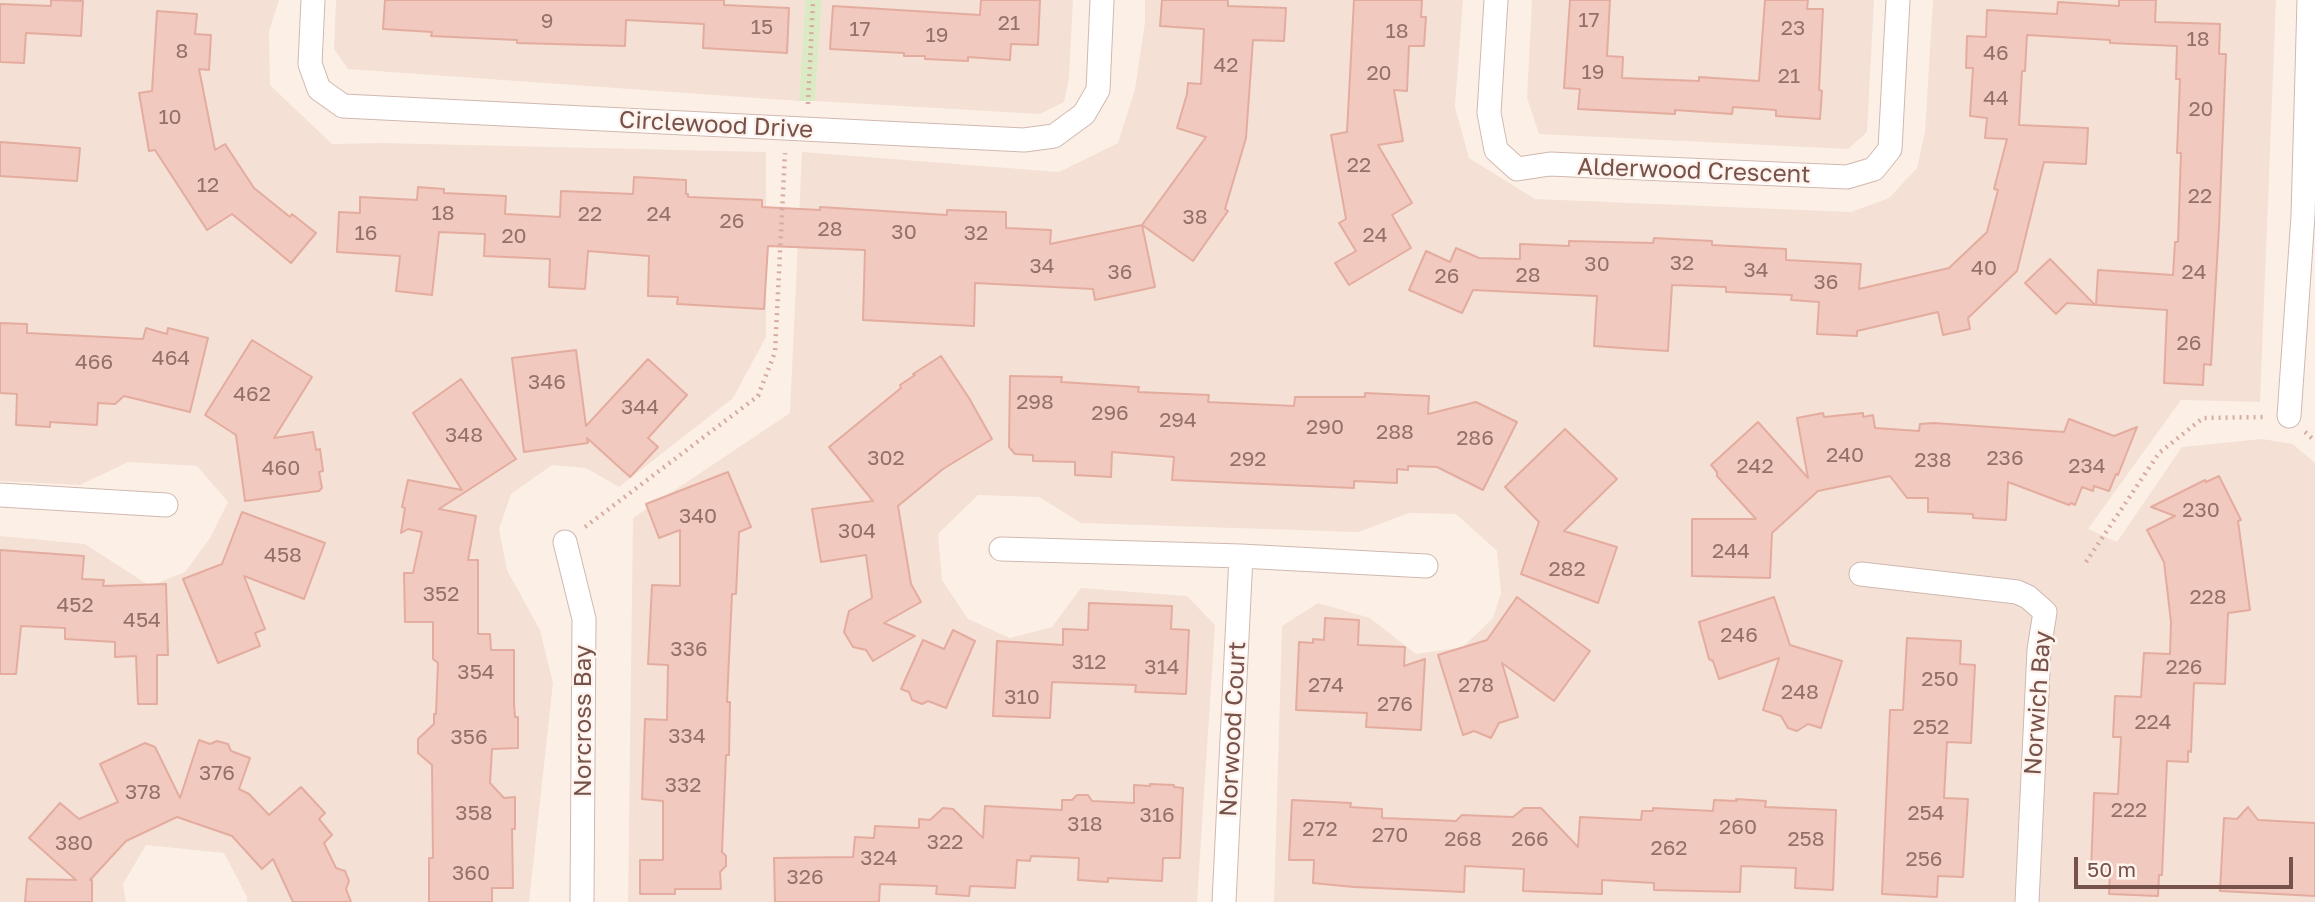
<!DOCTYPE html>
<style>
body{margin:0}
#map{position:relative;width:2315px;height:902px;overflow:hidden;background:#fcf0e6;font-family:"Golos Text",sans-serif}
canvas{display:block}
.scale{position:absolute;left:2074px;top:857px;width:219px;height:32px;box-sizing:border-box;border:4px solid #76524b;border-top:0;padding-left:9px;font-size:21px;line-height:24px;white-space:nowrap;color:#76524b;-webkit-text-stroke:5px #fff4ed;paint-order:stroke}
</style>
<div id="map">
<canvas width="2315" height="902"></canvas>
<div class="scale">50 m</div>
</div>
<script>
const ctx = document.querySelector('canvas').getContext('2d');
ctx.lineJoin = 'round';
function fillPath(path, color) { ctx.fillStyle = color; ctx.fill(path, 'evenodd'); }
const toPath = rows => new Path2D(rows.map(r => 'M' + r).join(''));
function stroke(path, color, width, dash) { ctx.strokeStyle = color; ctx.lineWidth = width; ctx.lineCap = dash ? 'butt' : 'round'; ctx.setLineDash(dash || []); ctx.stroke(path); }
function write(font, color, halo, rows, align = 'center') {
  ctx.font = font + ' "Golos Text",sans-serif'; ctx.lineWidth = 5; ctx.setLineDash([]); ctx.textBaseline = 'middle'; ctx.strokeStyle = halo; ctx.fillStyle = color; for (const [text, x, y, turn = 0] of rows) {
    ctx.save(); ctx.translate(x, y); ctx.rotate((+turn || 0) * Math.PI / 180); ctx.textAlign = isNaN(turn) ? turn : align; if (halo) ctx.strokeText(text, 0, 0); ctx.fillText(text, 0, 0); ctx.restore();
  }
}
const residential = toPath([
 [0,0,279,0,269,32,270,85,332,144,382,143,766,152,766,337,733,398,619,487,586,468,552,465,511,494,499,529,507,570,540,630,553,683,529,902,247,902,247,897,224,853,146,845,123,884,126,902,0,902,0,536,85,544,150,586,185,572,210,538,228,502,197,466,128,462,80,485,0,481],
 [336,0,805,0,799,101,348,69,334,49],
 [822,0,1073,0,1069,78,1064,102,1040,114,815,101],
 [1145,0,1463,0,1455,107,1469,158,1535,199,1851,212,1889,198,1917,168,1925,132,1933,0,2276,0,2260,402,2181,400,2088,529,2117,542,2182,447,2262,439,2293,444,2315,463,2315,902,1274,902,1282,626,1318,603,1370,618,1416,654,1463,647,1493,618,1501,593,1497,551,1456,514,1409,513,1358,532,1081,523,1039,497,978,495,938,534,942,580,968,619,1010,638,1052,627,1081,588,1187,596,1215,625,1197,902,628,902,633,518,790,413,802,152,1059,172,1118,143,1135,89,1145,22],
 [1532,0,1874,0,1867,132,1848,149,1539,134,1527,98]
]);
const green = toPath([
 [805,0,822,0,815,101,799,101]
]);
const building = toPath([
 [51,0,83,1,81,36,26,33,24,63,0,62,0,4,51,6,51,0],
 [385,0,724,0,724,5,789,8,787,53,703,48,704,24,626,20,625,46,517,43,517,40,431,36,432,32,383,29,385,0],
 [981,0,1040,0,1038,45,1011,44,1010,60,968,57,968,61,925,59,925,56,904,56,904,53,830,49,833,6,980,15,981,0],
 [1162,0,1228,0,1228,6,1286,8,1284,41,1253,40,1246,138,1225,209,1228,211,1193,261,1142,225,1206,137,1177,128,1187,94,1188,83,1201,84,1204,29,1160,26,1162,0],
 [1354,0,1422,0,1421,17,1426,17,1424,46,1409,46,1407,91,1394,90,1403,141,1378,145,1412,203,1392,215,1411,248,1349,285,1335,263,1356,251,1339,223,1346,219,1331,135,1347,132,1354,0],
 [1570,0,1610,0,1607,56,1623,57,1622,78,1699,81,1699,77,1759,81,1765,0,1808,0,1807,9,1823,9,1819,90,1822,91,1820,119,1776,116,1776,110,1733,107,1732,114,1675,110,1675,114,1578,109,1580,89,1564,88,1570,0],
 [2119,0,2156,0,2155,22,2220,24,2219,54,2226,54,2219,227,2211,365,2204,364,2203,385,2164,383,2167,310,2096,305,2098,270,2173,275,2175,242,2178,242,2181,153,2177,153,2180,79,2176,79,2177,46,2110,43,2110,40,2027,35,2025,71,2022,71,2019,125,2088,128,2086,164,2044,162,2017,271,1968,318,1970,329,1943,335,1938,312,1857,331,1857,336,1817,334,1819,302,1791,300,1792,295,1726,292,1726,287,1672,285,1668,351,1635,349,1594,346,1597,296,1473,290,1462,313,1409,290,1426,251,1450,262,1456,248,1479,258,1520,259,1520,244,1569,246,1569,241,1653,243,1654,238,1712,241,1712,245,1786,249,1786,260,1861,264,1859,289,1949,268,1987,232,1998,190,1994,189,2007,139,1985,138,1987,118,1970,116,1973,68,1966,68,1967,36,1986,37,1987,10,2057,14,2058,2,2119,6,2119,0],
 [157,11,197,14,195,34,211,35,209,70,199,69,215,150,225,144,254,188,290,217,292,214,316,233,291,263,232,214,207,230,155,150,149,151,139,93,152,91,157,11],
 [0,142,80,148,77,181,0,176,0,142],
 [634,177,686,180,686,194,688,194,688,197,762,200,762,207,820,210,820,207,947,215,947,210,1006,212,1006,228,1051,230,1050,244,1142,225,1155,287,1095,300,1093,289,975,283,974,326,863,320,865,250,768,246,764,309,677,304,678,297,648,296,649,256,588,251,585,289,549,287,550,259,484,256,485,234,439,232,432,295,396,291,400,256,337,252,339,212,360,213,360,197,417,200,418,187,444,189,444,193,506,196,505,214,560,217,561,191,633,194,634,177],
 [2050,259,2095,305,2067,303,2056,314,2025,283,2050,259],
 [0,323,27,324,27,333,143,339,146,328,167,334,168,328,208,338,190,412,124,396,115,404,98,403,97,425,50,422,50,427,16,425,17,394,0,393,0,323],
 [252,340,312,377,274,438,313,432,316,450,320,449,323,471,319,472,322,488,319,491,245,501,236,435,205,415,252,340],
 [576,350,586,426,648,359,687,395,648,438,658,447,630,477,587,438,588,443,524,452,512,358,576,350],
 [941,356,969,398,992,439,943,469,898,506,911,584,921,602,884,623,915,636,873,661,866,650,853,647,844,632,849,611,872,598,866,555,821,562,812,509,873,501,829,447,901,388,900,385,915,375,913,374,941,356],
 [1010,376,1062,377,1061,382,1139,387,1138,392,1209,395,1208,402,1294,406,1295,397,1365,397,1365,393,1429,396,1428,414,1476,402,1517,422,1483,490,1437,467,1408,466,1408,470,1397,469,1397,483,1354,481,1354,488,1172,480,1174,457,1112,452,1111,477,1075,475,1075,462,1033,461,1033,455,1015,454,1009,447,1010,376],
 [461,379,516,459,439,509,476,516,468,560,478,560,478,634,490,634,491,650,514,650,514,704,515,717,518,717,518,748,492,749,490,783,504,798,515,797,515,829,512,829,513,888,492,888,492,902,429,902,429,858,433,858,432,765,418,753,418,739,434,724,434,714,436,714,438,663,433,659,433,622,405,622,404,573,413,573,422,532,408,529,401,533,405,508,402,507,408,480,462,490,413,413,461,379],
 [1823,413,1824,417,1863,413,1863,417,1873,415,1875,428,1919,431,1920,424,1934,423,2064,432,2069,419,2114,436,2137,427,2118,475,2116,474,2109,491,2094,486,2093,491,2082,487,2075,505,2071,503,2069,505,2008,482,2006,520,1973,518,1973,514,1928,512,1928,498,1907,498,1890,476,1818,491,1772,533,1770,578,1692,576,1692,519,1756,519,1717,476,1717,472,1711,465,1758,422,1808,478,1797,418,1823,413],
 [1565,429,1617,479,1564,531,1617,547,1598,603,1521,574,1539,522,1505,487,1565,429],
 [728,472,751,527,739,532,736,594,732,594,727,702,730,702,729,755,726,755,722,852,726,856,726,866,720,872,721,889,675,889,675,894,640,894,640,860,663,860,663,801,642,799,645,719,667,720,668,665,648,664,652,585,680,586,680,530,659,538,646,504,728,472],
 [2219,476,2241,520,2238,521,2250,610,2228,613,2225,684,2194,683,2191,752,2188,751,2188,762,2167,761,2162,875,2159,875,2158,896,2109,894,2110,872,2091,871,2094,793,2118,794,2121,737,2113,737,2115,696,2141,697,2144,653,2170,654,2171,622,2164,562,2147,530,2175,516,2151,507,2205,480,2206,482,2219,476],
 [242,512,325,543,304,599,244,576,265,629,255,633,260,646,218,663,183,579,222,564,242,512],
 [0,550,84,556,82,579,104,580,103,586,166,584,168,655,157,655,157,704,138,704,136,656,115,657,115,642,65,639,65,628,21,626,16,674,0,674,0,550],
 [1517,597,1590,651,1554,701,1502,663,1518,717,1499,723,1491,738,1474,731,1463,735,1438,655,1487,640,1517,597],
 [1774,597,1790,645,1842,661,1821,728,1808,724,1797,731,1788,728,1781,716,1763,710,1779,658,1719,679,1713,661,1709,659,1699,622,1774,597],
 [1089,603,1172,606,1171,629,1189,630,1186,694,1135,692,1136,685,1052,682,1050,718,993,716,997,641,1063,645,1063,629,1088,630,1089,603],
 [1325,618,1359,620,1358,645,1405,647,1404,666,1425,659,1421,730,1366,727,1367,713,1296,710,1299,642,1313,643,1313,639,1324,640,1325,618],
 [953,630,975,641,946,708,928,701,922,704,912,700,909,692,901,689,923,640,944,649,953,630],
 [1907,638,1961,641,1960,664,1975,665,1971,743,1947,742,1944,798,1968,799,1963,877,1938,876,1937,897,1882,894,1890,710,1903,710,1907,638],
 [199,740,210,744,217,741,228,744,231,751,250,758,239,789,249,794,269,815,301,787,325,813,319,819,332,835,324,843,336,868,345,871,349,881,346,889,351,902,293,902,273,859,262,869,232,836,177,817,126,841,90,880,92,880,92,902,25,902,27,879,76,880,29,838,60,803,79,819,118,802,100,764,145,743,155,747,180,798,199,740],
 [1150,784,1174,785,1174,787,1183,788,1180,858,1163,858,1162,881,1108,878,1108,882,1078,880,1079,858,1031,856,1030,861,1017,860,1015,888,970,886,969,896,936,894,937,886,880,884,879,902,775,902,774,858,853,857,855,837,874,838,875,826,919,828,919,819,930,820,943,808,953,809,983,838,985,806,1062,810,1062,800,1072,800,1077,795,1088,795,1092,801,1134,803,1134,785,1150,786,1150,784],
 [1736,799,1766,801,1765,807,1836,810,1833,890,1795,888,1796,868,1741,866,1740,892,1654,890,1654,883,1602,880,1602,894,1523,891,1524,869,1465,866,1464,892,1354,887,1313,883,1314,860,1289,860,1292,800,1351,803,1350,807,1382,809,1382,818,1435,820,1456,821,1462,815,1513,817,1524,808,1541,808,1578,847,1580,817,1641,820,1642,811,1653,811,1653,808,1713,811,1714,800,1737,801,1736,799],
 [2248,807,2258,820,2315,823,2315,896,2220,891,2224,818,2237,819,2248,807]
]);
const path = toPath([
 [808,104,813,0],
 [2305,432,2315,441],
 [585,527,758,396,775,352,785,153],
 [2086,562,2159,453,2203,418,2264,417]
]);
const minor = toPath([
 [313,0,310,64,319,89,343,106,1024,140,1054,136,1084,114,1098,90,1102,0],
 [1496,0,1489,113,1496,150,1517,169,1550,164,1847,177,1874,169,1890,149,1898,0],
 [2289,416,2303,216,2309,0],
 [0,495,166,505],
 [565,542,584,619,582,902],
 [1001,549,1241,556,1426,566],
 [1861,574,2017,592,2028,597,2045,612,2039,650,2027,902],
 [1224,902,1241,556]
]);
const numberNames = [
 ["17",1589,20],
 ["9",547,21],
 ["21",1009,23],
 ["15",762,27],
 ["23",1793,28],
 ["17",860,29],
 ["18",1397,31],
 ["19",937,35],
 ["18",2198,39],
 ["8",182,51],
 ["46",1996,53],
 ["42",1226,65],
 ["19",1593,72],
 ["20",1379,73],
 ["21",1789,76],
 ["44",1996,98],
 ["20",2201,109],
 ["10",170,117],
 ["22",1359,165],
 ["12",208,185],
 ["22",2200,196],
 ["18",443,213],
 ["22",590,214],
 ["24",659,214],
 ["38",1195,217],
 ["26",732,221],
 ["28",830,229],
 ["30",904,232],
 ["16",366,233],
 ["32",976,233],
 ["24",1375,235],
 ["20",514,236],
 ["32",1682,263],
 ["30",1597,264],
 ["34",1042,266],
 ["40",1984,268],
 ["34",1756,270],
 ["36",1120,272],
 ["24",2194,272],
 ["28",1528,275],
 ["26",1447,276],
 ["36",1826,282],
 ["26",2189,343],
 ["464",171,358],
 ["466",94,362],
 ["346",547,382],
 ["462",252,394],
 ["298",1035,402],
 ["344",640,407],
 ["296",1110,413],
 ["294",1178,420],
 ["290",1325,427],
 ["288",1395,432],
 ["348",464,435],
 ["286",1475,438],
 ["240",1845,455],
 ["302",886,458],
 ["236",2005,458],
 ["292",1248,459],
 ["238",1933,460],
 ["242",1755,466],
 ["234",2087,466],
 ["460",281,468],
 ["230",2201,510],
 ["340",698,516],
 ["304",857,531],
 ["244",1731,551],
 ["458",283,555],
 ["282",1567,569],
 ["352",441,594],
 ["228",2208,597],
 ["452",75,605],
 ["454",142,620],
 ["246",1739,635],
 ["336",689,649],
 ["312",1089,662],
 ["314",1162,667],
 ["226",2184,667],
 ["354",476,672],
 ["250",1940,679],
 ["274",1326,685],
 ["278",1476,685],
 ["248",1800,692],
 ["310",1022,697],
 ["276",1395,704],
 ["224",2153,722],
 ["252",1931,727],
 ["334",687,736],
 ["356",469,737],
 ["376",217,773],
 ["332",683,785],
 ["378",143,792],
 ["222",2129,810],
 ["358",474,813],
 ["254",1926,813],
 ["316",1157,815],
 ["318",1085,824],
 ["260",1738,827],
 ["272",1320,829],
 ["270",1390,835],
 ["268",1463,839],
 ["266",1530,839],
 ["258",1806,839],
 ["322",945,842],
 ["380",74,843],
 ["262",1669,848],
 ["324",879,858],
 ["256",1924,859],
 ["360",471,873],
 ["326",805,877]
];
const streetNames = [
 ["Circlewood Drive",716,125,3],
 ["Alderwood Crescent",1694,171,2],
 ["Norwich Bay",2038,703,-86],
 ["Norcross Bay",583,721,-90],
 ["Norwood Court",1233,729,-87]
];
fillPath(residential, '#f4e0d5');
fillPath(green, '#dbeac5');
fillPath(building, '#f1c9be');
stroke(building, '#e4ac9f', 2);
stroke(minor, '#d0b8af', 25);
stroke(path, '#d6aca1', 4.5, [2, 5]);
stroke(minor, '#fff', 23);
write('21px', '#957068', null, numberNames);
write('24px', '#76524b', '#fff4ed', streetNames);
</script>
